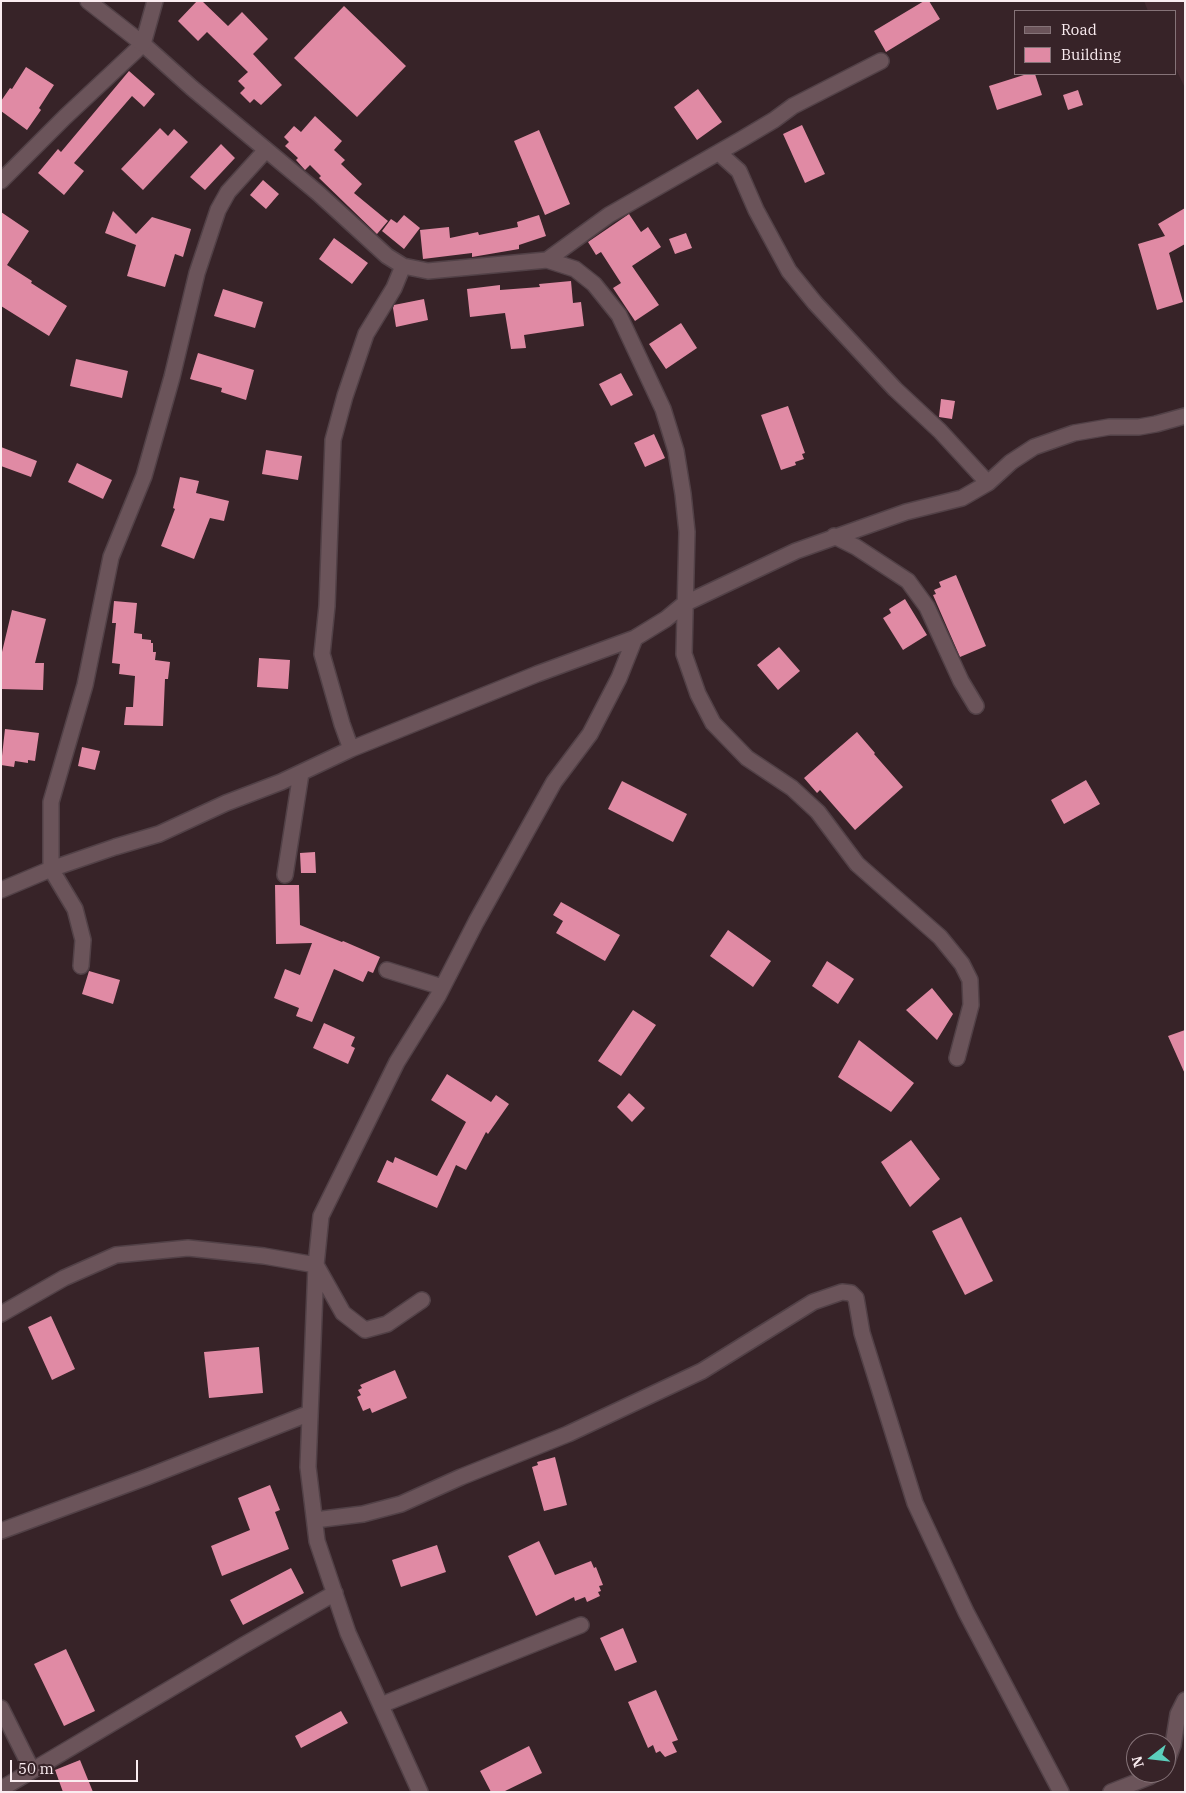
<!DOCTYPE html>
<style>
body{margin:0}
#map{position:relative;width:1186px;height:1793px;overflow:hidden;background:#372328;font-family:"IBM Plex Serif",serif}
canvas{display:block}
.frame{position:absolute;inset:0;border:2px solid #faecf0;pointer-events:none}
.legend{position:absolute;left:1014px;top:10px;width:162px;height:65px;box-sizing:border-box;background:#372328;border:1px solid #857378;margin:0;padding:6px 9px;list-style:none;font-size:15px;color:#faecf0}
.legend li{display:flex;align-items:center;gap:10px;height:25px}
.legend b{width:25px;border:1px solid #857378}
.north{position:absolute;left:1126px;top:1733px;width:50px;height:50px;box-sizing:border-box;background:#372328;border:1px solid #857378;border-radius:50%;rotate:254deg;font-size:14px;font-weight:700;line-height:20px;text-align:center;color:#faecf0}
.north::after{content:'';display:block;margin:auto;width:18px;height:22px;background:#5bcebc;clip-path:polygon(50% 0,100% 100%,50% 72%,0 100%)}
.scale{position:absolute;left:10px;top:1760px;width:128px;height:22px;box-sizing:border-box;border:2px solid #faecf0;border-top:0;padding-left:6px;font-size:15px;line-height:18px;white-space:nowrap;color:#faecf0;-webkit-text-stroke:4px #372328;paint-order:stroke}
</style>
<div id="map">
<canvas width="1186" height="1793"></canvas>
<div class="frame"></div>
<ul class="legend">
<li><b style="height:6px;background:#6b545a"></b>Road</li>
<li><b style="height:14px;background:#e08aa4"></b>Building</li>
</ul>
<div class="north">N</div>
<div class="scale">50 m</div>
</div>
<script>
const ctx = document.querySelector('canvas').getContext('2d');
ctx.lineJoin = 'round';
function fillPath(path, color) { ctx.fillStyle = color; ctx.fill(path, 'evenodd'); }
const toPath = rows => new Path2D(rows.map(r => 'M' + r).join(''));
function stroke(path, color, width, dash) { ctx.strokeStyle = color; ctx.lineWidth = width; ctx.lineCap = dash ? 'butt' : 'round'; ctx.setLineDash(dash || []); ctx.stroke(path); }
const built = toPath([
 [1144,1,1185,1,1185,88,1175,67,1175,11,1148,11]
]);
const building = toPath([
 [197,1,202,1,228,26,242,12,268,39,253,54,282,85,261,105,254,99,250,103,240,93,245,88,238,81,248,72,207,32,198,41,178,21],
 [924,1,929,1,940,19,886,52,874,31],
 [344,6,406,66,357,117,294,58],
 [26,67,54,85,39,108,41,110,27,130,1,111,1,101,10,88,12,89],
 [129,71,155,94,144,107,132,96,74,163,84,171,64,195,38,173,58,149,61,152],
 [1027,74,1035,74,1042,95,997,110,989,86],
 [698,89,722,122,697,140,674,107],
 [1078,90,1083,105,1068,110,1063,95],
 [315,116,342,141,334,150,345,160,341,164,362,184,354,193,388,221,377,234,319,178,321,176,310,165,305,170,296,160,298,158,285,146,289,142,284,137,294,126,301,132],
 [802,125,825,174,805,183,783,134],
 [160,128,168,136,174,129,188,142,143,190,121,169],
 [539,130,570,204,545,215,514,141],
 [221,144,235,158,205,190,190,177],
 [263,180,279,194,266,209,250,195],
 [1185,208,1185,244,1169,253,1183,302,1157,310,1138,244,1165,236,1158,224],
 [113,211,136,234,152,217,191,229,183,257,175,254,165,287,127,276,136,245,105,233],
 [1,212,29,231,7,265,32,281,31,283,67,306,49,336,1,306],
 [629,214,641,232,648,227,661,247,632,266,659,305,635,321,613,288,621,283,601,252,596,255,588,242],
 [404,215,420,228,404,249,382,231,391,219,397,223],
 [539,215,546,236,519,245,519,249,472,257,472,253,423,259,420,230,449,227,450,238,478,232,479,235,518,227,517,222],
 [686,233,692,248,675,254,669,239],
 [334,238,368,263,352,284,319,259],
 [571,281,573,303,581,302,584,326,524,335,526,348,511,349,505,313,470,317,467,289,500,285,500,290,540,287,539,284],
 [223,289,263,302,255,328,214,316],
 [424,299,428,320,396,327,393,308,394,305],
 [681,323,697,348,666,369,649,344],
 [198,353,254,370,246,400,221,392,222,388,190,379],
 [76,359,128,371,122,398,70,386],
 [621,373,633,395,611,406,599,384],
 [941,399,955,401,952,419,939,417],
 [788,406,805,453,802,454,804,459,795,462,796,465,781,470,761,415],
 [654,434,665,458,645,467,634,443],
 [1,447,37,461,31,477,1,466],
 [266,450,302,456,298,480,262,474],
 [77,463,112,480,103,499,68,482],
 [180,477,199,481,196,493,229,501,224,521,210,518,194,559,161,546,175,509,173,508],
 [956,575,986,646,960,657,933,595,936,594,934,590,941,587,939,582],
 [905,599,927,635,903,650,883,618,891,613,889,609],
 [114,601,137,603,134,633,142,634,142,639,151,640,151,643,153,643,153,652,156,652,155,660,170,662,168,679,165,679,163,726,124,725,126,707,133,707,135,676,119,674,120,664,112,663,116,623,112,623],
 [12,610,46,619,35,663,44,663,43,690,1,689,2,652],
 [779,647,800,671,778,690,757,665],
 [259,658,290,660,288,689,257,687],
 [5,729,39,733,35,761,28,760,28,763,15,761,14,767,1,765],
 [857,732,875,753,874,754,903,787,855,830,820,790,817,793,804,778],
 [82,747,100,751,95,770,78,766],
 [1086,780,1100,804,1064,824,1051,800],
 [622,781,687,814,673,842,608,809],
 [315,852,316,873,301,873,300,853],
 [275,885,299,885,300,925,342,942,343,941,380,957,373,973,368,971,363,982,334,969,312,1022,296,1016,299,1008,274,998,285,969,300,975,312,943,276,944],
 [561,902,620,935,605,961,556,933,563,921,553,915],
 [728,930,771,961,753,987,710,956],
 [827,961,854,979,838,1004,812,986],
 [89,971,120,980,113,1004,82,994],
 [932,988,953,1014,937,1040,906,1010],
 [633,1010,656,1025,621,1076,598,1061],
 [324,1023,355,1037,351,1046,355,1048,348,1064,313,1048],
 [1185,1030,1185,1074,1168,1036],
 [859,1040,914,1083,891,1112,838,1077],
 [447,1074,491,1102,496,1095,509,1104,488,1134,486,1132,466,1170,456,1165,437,1208,377,1182,387,1160,393,1163,395,1157,437,1176,466,1122,431,1100],
 [629,1093,645,1108,632,1122,617,1107],
 [911,1140,940,1179,910,1207,881,1162],
 [961,1217,993,1281,965,1295,932,1231],
 [51,1316,75,1369,52,1380,28,1327],
 [259,1347,263,1393,209,1398,204,1352],
 [395,1370,407,1398,372,1413,370,1408,363,1411,357,1397,361,1395,358,1390,362,1388,360,1385],
 [555,1457,567,1505,544,1511,532,1467,538,1465,537,1462],
 [270,1485,280,1510,275,1512,289,1549,222,1576,211,1546,250,1530,238,1498],
 [539,1541,555,1575,591,1561,594,1568,596,1567,603,1585,599,1586,601,1591,598,1592,600,1596,587,1602,585,1597,575,1601,574,1597,536,1616,508,1556],
 [437,1545,446,1572,401,1587,392,1560],
 [291,1568,304,1593,243,1625,230,1600],
 [623,1628,637,1662,615,1671,600,1638],
 [66,1649,95,1711,64,1726,34,1664],
 [656,1690,678,1740,672,1742,677,1752,665,1757,660,1751,656,1753,653,1745,648,1748,628,1702],
 [341,1711,348,1723,301,1748,295,1736],
 [529,1746,542,1773,503,1792,491,1792,480,1771],
 [80,1760,93,1792,63,1792,55,1770]
]);
const street = toPath([
 [719,153,739,171,756,210,789,271,815,303,895,389,940,431,988,483],
 [1,181,65,117,143,44,192,88,318,193,387,256,403,266,428,271,547,260,575,269,594,284,619,315,663,409,676,451,683,494,687,532,684,654,698,694,713,723,747,758,792,788,818,812,857,864,940,937,962,964,970,980,971,1005,957,1058],
 [547,260,609,215,742,139,774,120,793,106,881,61],
 [834,536,856,547,908,581,927,607,961,681,976,706],
 [351,749,342,724,322,654,327,606,333,440,345,396,366,334,394,288,403,266],
 [285,875,301,773],
 [1,890,51,869,115,847,159,834,226,803,281,782,351,749,537,674,635,638,666,619,684,604,796,551,906,512,962,498,988,483,1011,462,1034,447,1074,433,1109,427,1139,427,1156,424,1185,416],
 [81,966,83,940,75,909,51,869,51,802,85,685,111,557,144,476,172,377,197,273,218,210,228,192,266,150],
 [387,970,442,987],
 [1,1314,64,1278,116,1255,188,1248,264,1256,316,1265,343,1313,365,1330,387,1324,422,1300],
 [315,1520,363,1514,401,1504,461,1477,568,1434,702,1371,813,1302,842,1292,851,1293,856,1298,862,1333,915,1503,966,1612,1061,1792],
 [1,1531,147,1477,310,1413],
 [381,1705,581,1625],
 [1,1708,32,1770],
 [1166,1764,1173,1745,1178,1714,1185,1700],
 [1,1789,244,1645,335,1593],
 [420,1792,348,1633,317,1541,308,1467,316,1265,321,1216,397,1062,438,996,476,922,554,782,590,734,619,678,635,638],
 [1111,1792,1149,1777,1155,1773]
]);
const secondary = toPath([
 [88,1,143,44,155,1]
]);
fillPath(built, '#452a31');
fillPath(building, '#e08aa4');
stroke(street, '#524147', 18);
stroke(secondary, '#524147', 18);
stroke(street, '#6b545a', 15);
stroke(secondary, '#6b545a', 15);
</script>
